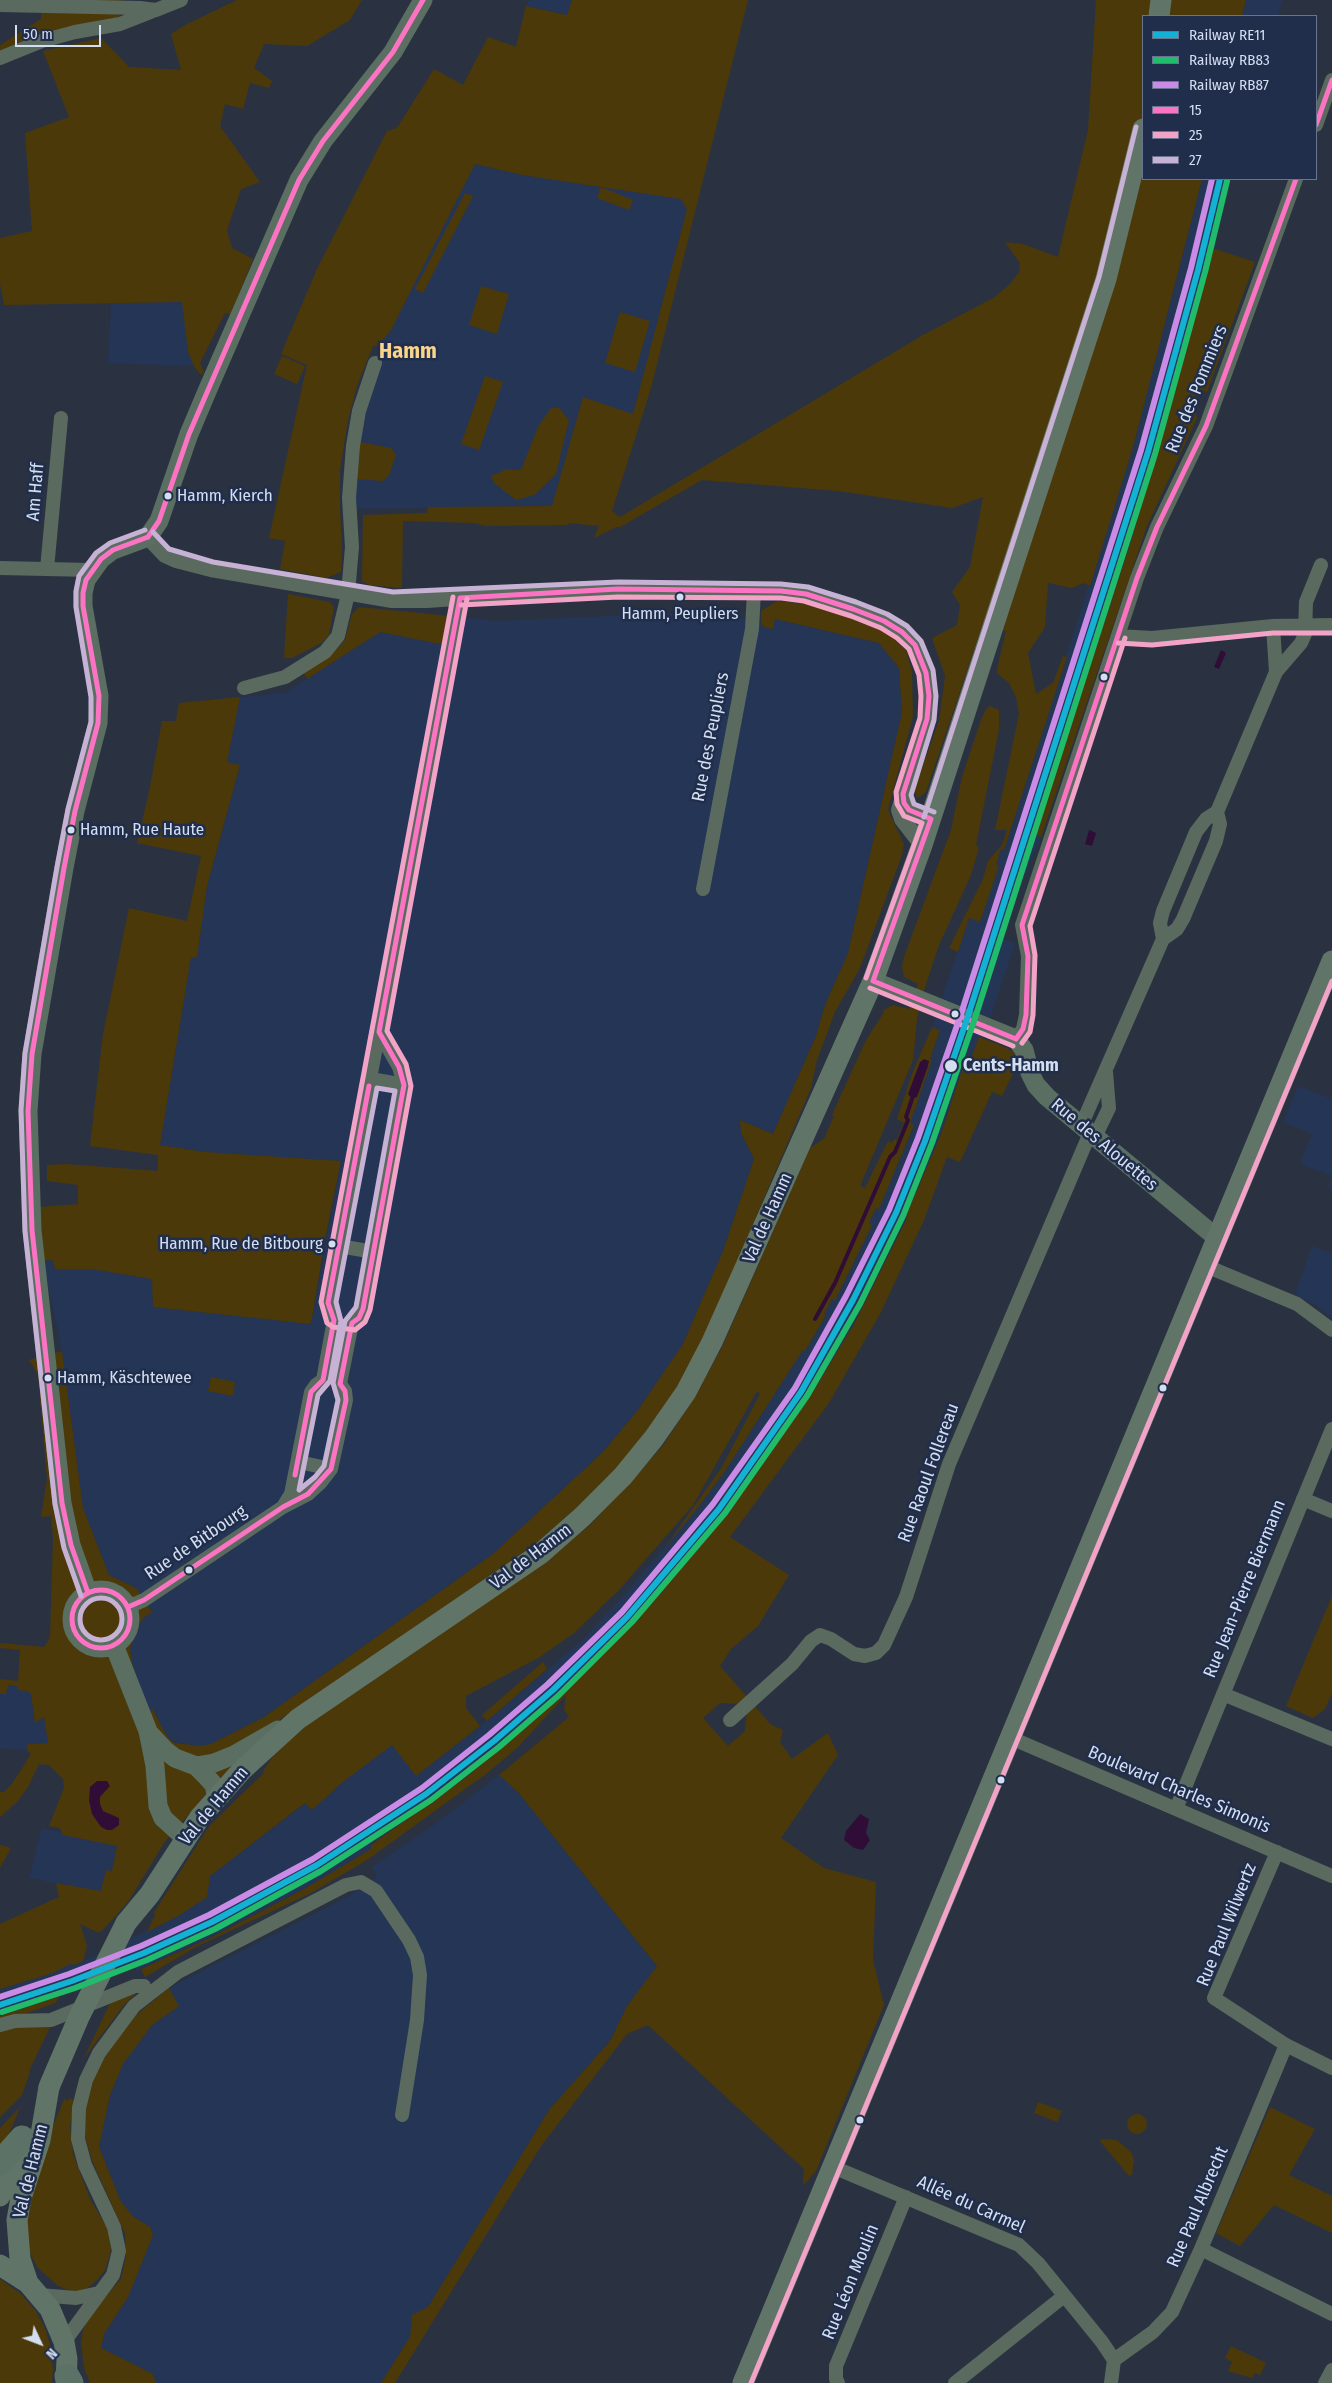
<!DOCTYPE html>
<meta charset="utf-8">
<style>
body{margin:0}
#map{position:relative;width:1332px;height:2383px;overflow:hidden;background:#2a3242;font-family:"Fira Sans Condensed",sans-serif}
canvas{display:block}
.legend{position:absolute;left:1142px;top:15px;width:175px;height:165px;box-sizing:border-box;background:#202e4c;border:1px solid #68748e;margin:0;padding:6px 9px;list-style:none;font-size:15px;color:#d4def1}
.legend li{display:flex;align-items:center;gap:10px;height:25px}
.legend b{width:25px;border:1px solid #68748e}
.north{position:absolute;left:15px;top:2318px;width:50px;height:50px;-webkit-text-stroke:4px #202e4c;paint-order:stroke;rotate:133deg;font-size:14px;font-weight:700;line-height:20px;text-align:center;color:#d4def1}
.north::after{content:'';display:block;margin:auto;width:18px;height:22px;background:#d4def1;clip-path:polygon(50% 0,100% 100%,50% 72%,0 100%)}
.scale{position:absolute;left:15px;top:25px;width:86px;height:22px;box-sizing:border-box;border:2px solid #d4def1;border-top:0;padding-left:6px;font-size:15px;line-height:18px;white-space:nowrap;color:#d4def1;-webkit-text-stroke:4px #202e4c;paint-order:stroke}
</style>
<div id="map">
<canvas width="1332" height="2383"></canvas>
<ul class="legend">
<li><b style="height:6px;background:#13b2d5"></b>Railway RE11</li>
<li><b style="height:6px;background:#20bc6c"></b>Railway RB83</li>
<li><b style="height:6px;background:#ca8be6"></b>Railway RB87</li>
<li><b style="height:6px;background:#fd73c4"></b>15</li>
<li><b style="height:6px;background:#f4a3c8"></b>25</li>
<li><b style="height:6px;background:#c7b2d5"></b>27</li>
</ul>
<div class="north">N</div>
<div class="scale">50 m</div>
</div>
<script>
const ctx = document.querySelector('canvas').getContext('2d');
ctx.lineJoin = 'round';
function fillPath(path, color) { ctx.fillStyle = color; ctx.fill(path, 'evenodd'); }
const toPath = rows => new Path2D(rows.map(r => 'M' + r).join(''));
function stroke(path, color, width, dash) { ctx.strokeStyle = color; ctx.lineWidth = width; ctx.lineCap = dash ? 'butt' : 'round'; ctx.setLineDash(dash || []); ctx.stroke(path); }
function write(font, color, halo, rows, align = 'center') {
  ctx.font = font + ' "Fira Sans Condensed",sans-serif'; ctx.lineWidth = 5; ctx.setLineDash([]); ctx.textBaseline = 'middle'; ctx.strokeStyle = halo; ctx.fillStyle = color; for (const [text, x, y, turn = 0] of rows) {
    ctx.save(); ctx.translate(x, y); ctx.rotate((+turn || 0) * Math.PI / 180); ctx.textAlign = isNaN(turn) ? turn : align; if (halo) ctx.strokeText(text, 0, 0); ctx.fillText(text, 0, 0); ctx.restore();
  }
}
const built = toPath([
 [529,0,572,0,568,15,526,6],
 [1246,0,1282,0,1278,16,1242,16],
 [475,164,522,175,681,199,687,209,633,415,583,397,552,506,349,509,349,498,375,363,383,347,379,345,391,330],
 [1202,179,1229,179,1158,449,1132,538,1037,829,1037,835,1041,837,1040,839,1036,851,1034,851,1026,875,1024,874,1003,939,1015,943,983,1039,979,1037,968,1066,962,1070,941,1134,906,1216,907,1217,859,1312,861,1313,816,1387,813,1386,786,1429,731,1506,681,1568,596,1661,527,1723,472,1768,474,1771,371,1844,371,1849,304,1889,210,1938,136,1971,135,1968,0,2016,0,1989,53,1973,70,1963,74,1964,83,1961,178,1916,206,1895,210,1876,306,1803,312,1810,344,1781,392,1744,416,1776,487,1721,581,1641,624,1595,696,1510,725,1471,803,1350,806,1350,826,1316,823,1314,832,1298,834,1300,854,1262,872,1225,869,1224,876,1207,879,1208,914,1126,909,1124,932,1061,930,1060,940,1030,932,1027,969,918,980,921,999,866,996,865,1001,849,1004,850,1016,813,1133,447],
 [183,302,188,352,194,366,108,363,111,303],
 [725,611,725,614,761,623,765,627,773,629,775,619,879,643,899,668,902,712,848,953,825,1005,816,1036,773,1134,740,1120,741,1133,754,1159,723,1251,683,1344,638,1410,603,1452,493,1554,264,1717,211,1744,199,1746,171,1741,164,1731,153,1709,150,1715,133,1667,130,1648,142,1619,136,1588,109,1575,83,1508,62,1351,43,1261,53,1260,55,1269,91,1269,152,1279,153,1307,311,1324,341,1161,205,1152,160,1145,191,956,197,957,207,886,240,766,227,762,240,697,285,693,380,632,445,645,450,616,494,621],
 [1298,1086,1332,1099,1332,1188,1328,1186,1332,1176,1300,1164,1312,1134,1283,1122],
 [1312,1246,1332,1254,1332,1318,1316,1305,1295,1295],
 [8,1685,18,1685,31,1694,35,1723,44,1716,48,1743,27,1744,27,1750,0,1748,0,1694,6,1694],
 [499,1775,518,1792,657,1966,627,2006,610,2041,549,2110,428,2307,412,2315,410,2337,381,2383,156,2383,153,2374,101,2348,104,2334,128,2297,153,2235,150,2227,134,2217,121,2202,99,2147,110,2095,123,2064,152,2025,179,2006,169,1988,351,1895,377,1876,372,1867,438,1822],
 [42,1828,117,1845,112,1872,106,1871,101,1892,29,1878]
]);
const green = toPath([
 [0,0,121,0,119,20,0,53,0,45,41,19,41,6],
 [237,0,362,0,350,20,307,46,264,44,254,68,272,81,269,88,250,83,243,109,225,104,220,126,260,182,241,189,227,230,232,248,253,259,231,314,225,313,200,363,204,372,201,375,194,366,188,352,182,302,4,305,0,284,0,238,32,231,25,133,69,117,43,51,101,38,129,67,181,70,171,34,187,24],
 [572,0,748,0,651,388,612,511,620,517,923,335,995,297,1011,283,1019,272,1020,263,1005,242,1023,244,1058,257,1088,130,1096,0,1246,0,1242,16,1143,16,1143,179,1202,179,1133,447,1090,586,1083,583,1072,588,1048,583,1045,627,1028,653,1036,694,1053,683,1063,656,1067,657,1004,850,1001,849,996,865,999,866,980,922,969,918,958,952,949,948,983,879,988,861,1002,845,1007,830,995,830,1019,714,1016,697,1009,683,998,674,997,669,1006,631,983,623,926,792,918,798,916,796,915,787,939,721,945,676,932,638,957,625,960,605,952,592,970,567,983,497,952,508,838,491,702,480,620,527,616,527,594,538,599,526,569,523,567,525,484,526,476,523,403,521,402,588,369,585,362,581,363,515,427,513,428,507,552,506,583,397,633,414,687,209,681,199,601,187,633,200,629,210,597,198,601,187,522,175,475,164,391,330,379,345,373,346,357,386,348,420,340,470,340,509,342,546,341,572,326,578,280,569,285,541,269,538,307,365,281,354,317,269,387,131,397,128,434,69,463,85,488,37,516,47,526,6,567,15],
 [465,193,473,196,423,293,415,289],
 [1212,248,1255,262,1207,392,1199,389,1193,406,1197,418,1147,526,1041,837,1037,836,1037,829,1132,538],
 [481,286,509,294,497,334,469,325],
 [620,312,650,321,635,372,605,363],
 [282,356,305,366,297,384,274,374],
 [485,376,503,382,479,450,461,444],
 [551,408,559,408,569,420,556,474,534,495,516,500,494,483,491,476,507,469,521,470,538,427],
 [360,442,391,448,396,455,389,475,383,481,356,479],
 [288,594,330,602,334,607,329,635,323,642,292,658,284,658],
 [777,601,806,604,851,615,884,629,906,650,912,672,913,716,888,810,904,844,902,855,860,968,835,1012,817,1060,811,1088,699,1350,678,1387,647,1432,616,1469,575,1509,534,1545,269,1727,214,1785,164,1843,128,1902,102,1931,97,1932,80,1924,87,1946,83,1961,74,1965,70,1964,53,1973,0,1989,0,1924,59,1897,56,1883,101,1891,106,1870,112,1871,117,1846,63,1835,60,1828,49,1826,64,1788,63,1779,49,1765,39,1764,28,1787,18,1801,0,1817,0,1792,4,1792,12,1784,31,1754,27,1750,27,1744,48,1743,44,1717,35,1723,31,1694,27,1691,18,1690,17,1686,8,1685,6,1694,0,1694,0,1679,18,1681,20,1650,0,1648,0,1643,44,1647,50,1638,53,1538,51,1516,41,1517,47,1479,38,1375,29,1360,62,1351,83,1508,109,1575,136,1588,152,1612,142,1619,130,1648,133,1667,150,1714,152,1708,164,1731,171,1741,176,1743,199,1746,211,1744,264,1717,493,1554,603,1452,638,1410,683,1344,723,1251,754,1159,741,1133,740,1120,773,1134,816,1036,825,1005,848,953,902,712,899,668,879,643,775,619,773,629,764,627,761,623,761,611],
 [359,607,450,616,445,645,380,632,307,679,303,672,333,653,345,640,352,614],
 [240,697,227,762,240,765,207,886,197,957,191,957,160,1145,205,1152,341,1161,325,1239,311,1324,153,1307,152,1279,91,1269,55,1269,53,1260,43,1261,40,1207,78,1204,78,1185,47,1181,47,1165,66,1164,158,1171,158,1155,90,1146,103,1034,129,908,187,921,201,856,137,843,149,792,162,721,176,721,179,703],
 [990,706,999,710,999,729,976,845,979,847,971,875,939,945,925,987,917,1019,913,1060,860,1186,865,1188,888,1141,892,1143,894,1139,897,1140,904,1123,897,1119,912,1074,932,1027,940,1030,930,1059,932,1060,910,1123,914,1125,879,1209,876,1208,869,1223,872,1225,835,1300,832,1299,824,1314,826,1315,805,1351,803,1350,725,1471,696,1510,663,1550,722,1467,760,1394,757,1391,693,1505,619,1590,574,1633,540,1657,466,1696,466,1708,480,1726,416,1776,392,1745,344,1781,312,1810,305,1803,210,1876,207,1897,178,1916,147,1932,156,1913,153,1914,210,1825,264,1773,263,1771,274,1755,284,1745,311,1722,547,1561,590,1525,631,1482,664,1444,695,1397,722,1347,810,1148,824,1139,834,1116,832,1115,865,1042,884,1012,882,1011,893,1005,909,1009,918,984,904,977,902,966,904,957,951,830,962,777,981,720,986,709],
 [979,1037,1007,1048,1014,1053,1018,1063,1002,1096,992,1092,960,1162,947,1157,924,1220,881,1312,829,1403,730,1537,789,1575,758,1626,731,1649,720,1666,747,1697,740,1704,720,1703,703,1718,728,1746,745,1731,747,1711,754,1705,770,1724,783,1730,780,1742,792,1759,828,1733,838,1755,781,1838,824,1868,876,1882,873,1960,884,2005,816,2171,803,2186,804,2169,648,2025,627,2034,541,2146,395,2383,381,2383,410,2337,412,2315,428,2307,549,2110,610,2041,627,2006,657,1966,518,1792,499,1775,569,1717,564,1709,566,1695,517,1748,486,1774,367,1860,311,1893,196,1947,145,1977,141,1969,210,1938,304,1889,371,1849,371,1845,474,1771,472,1768,566,1689,625,1631,681,1568,731,1506,786,1429,813,1385,816,1387,850,1330,851,1330,907,1218,906,1216,941,1134,962,1070,968,1066],
 [211,1377,235,1382,233,1396,208,1391],
 [1332,1596,1332,1693,1325,1709,1313,1718,1286,1706],
 [543,1662,547,1669,487,1721,482,1715],
 [0,1845,11,1848,0,1868],
 [169,1988,179,2006,152,2025,123,2064,110,2095,99,2147,121,2202,134,2217,150,2227,153,2235,128,2297,104,2334,101,2348,153,2374,156,2383,90,2383,84,2368,81,2342,83,2330,91,2313,121,2279,126,2256,125,2234,93,2163,86,2140,82,2111,93,2078,111,2047,136,2015],
 [136,1993,124,2005,84,2058,112,1999],
 [60,1996,55,2003,0,2023,0,2016],
 [53,2021,29,2071,30,2072,22,2095,0,2117,0,2030],
 [69,2098,74,2100,70,2127,73,2154,90,2199,109,2231,111,2251,105,2270,97,2280,89,2287,76,2292,65,2289,57,2285,37,2267,27,2246,25,2220,46,2144,64,2099,68,2101],
 [1038,2102,1062,2111,1057,2122,1034,2113],
 [20,2107,3,2149,0,2154,0,2128],
 [1270,2107,1315,2129,1289,2175,1332,2196,1332,2233,1274,2205,1240,2246,1216,2233],
 '1127 2124a10 10 0 1 1 20 0a10 10 0 1 1-20 0Z',
 [1107,2139,1117,2140,1131,2152,1134,2160,1132,2175,1129,2176,1099,2140],
 [0,2279,21,2294,35,2310,45,2328,51,2348,53,2369,52,2383,0,2383],
 [1231,2346,1266,2363,1260,2375,1255,2373,1252,2378,1228,2371,1232,2362,1225,2358]
]);
const water = toPath([
 [1221,650,1226,653,1219,669,1214,667],
 [1089,830,1096,833,1092,846,1085,844],
 [924,1059,929,1061,928,1066,917,1097,912,1099,908,1094,920,1062],
 [97,1781,107,1781,110,1786,100,1797,100,1804,103,1811,119,1818,119,1825,112,1830,107,1830,101,1827,92,1814,89,1800,90,1787],
 [860,1814,869,1819,866,1833,870,1840,863,1850,854,1848,844,1840,846,1831]
]);
const stream = toPath([
 [815,1319,835,1283,890,1157,895,1152,908,1120,906,1117,912,1099]
]);
const minor = toPath([
 [0,5,140,8,156,10,181,0],
 [0,58,42,41,75,32,120,24,153,11],
 [1316,125,1332,80],
 [0,568,92,570],
 [47,569,61,418],
 [1273,626,1276,672],
 [1118,636,1152,638,1273,626,1332,625],
 [244,688,285,677,325,652,338,636,348,594,352,547,349,498,353,446,359,411,375,363],
 [1217,812,1276,672,1301,643,1305,634,1306,602,1321,565],
 [703,889,752,629,754,591],
 [1016,1039,1023,1029,1026,1015,1028,956,1022,925,1137,578,1157,527,1206,426,1296,179],
 [371,1079,404,1085],
 [1081,1126,1163,939,1177,929,1183,919,1216,841,1220,824,1217,812,1206,819,1196,832,1163,911,1160,923,1163,939],
 [1095,1137,1109,1108,1106,1072],
 [339,1246,374,1252],
 [1206,1266,1297,1304,1332,1330],
 [299,1462,331,1469],
 [1303,1499,1332,1511],
 [283,1507,291,1494,311,1392,316,1385,323,1380,334,1320,328,1303,460,598],
 [128,1607,144,1600,283,1507,308,1494,321,1482,331,1469,346,1400,345,1391,340,1384,352,1323,359,1318,363,1309,404,1085,399,1067,379,1032],
 [1223,1694,1332,1739],
 [730,1720,792,1664,811,1641,820,1635,831,1639,854,1654,865,1656,876,1653,884,1645,906,1597,949,1464,1090,1133],
 [1011,1738,1332,1876],
 [1176,1809,1332,1429],
 [1277,1852,1214,1998,1286,2045,1332,2068],
 [0,2025,15,2021,51,2020,135,1986,144,1986],
 [833,2167,1019,2245,1038,2263,1102,2342,1114,2360,1111,2383],
 [1201,2249,1332,2314],
 [39,2295,76,2298,99,2293],
 [64,2342,113,2275,119,2251,114,2227,85,2165,78,2139,79,2108,86,2080,99,2053,134,2006,178,1972,346,1885,361,1882,376,1891,409,1940,417,1957,420,1975,417,2020,402,2115],
 [1114,2360,1153,2332,1172,2312,1201,2249,1286,2045],
 [838,2383,836,2379,836,2366,906,2197],
 [955,2383,1064,2296],
 [1325,2383,1332,2370]
]);
const tertiary = toPath([
 [148,537,165,555,176,560,211,569,392,600,427,600,511,594,618,589,781,591,806,594,853,609,884,621,902,632,915,645,926,673,929,696,927,719,899,810,902,819,922,845],
 [903,794,904,803,909,810,931,819]
]);
const secondary = toPath([
 [873,981,1016,1039,1024,1050,1030,1073,1036,1085,1047,1097,1217,1238],
 '72 1619a29 29 0 1 1 58 0a29 29 0 1 1-58 0Z',
 [88,1593,71,1545,62,1503,32,1230,28,1111,32,1054,64,868,75,811,98,723,99,696,83,606,83,593,86,580,101,559,113,550,148,537,159,521,189,434,208,389,299,180,323,141,393,52,423,0],
 [114,1645,148,1731,155,1766,158,1806,163,1818,185,1838],
 [148,1732,166,1751,175,1758,196,1766,206,1776,214,1785,217,1798],
 [196,1766,214,1763,234,1755,278,1730]
]);
const primary = toPath([
 [1159,16,1161,0],
 [126,1923,150,1894,200,1817,242,1770,298,1719,540,1554,582,1517,623,1476,654,1438,686,1392,712,1342,873,981,922,845,1106,279,1143,129],
 [0,2196,19,2144],
 [0,2265,28,2283,50,2309,64,2342,67,2359,66,2383],
 [28,2283,20,2259,17,2220,21,2198,40,2140,49,2087],
 [743,2383,1332,961]
]);
const motorway = toPath([
 [0,2163,22,2138],
 [67,2376,71,2383]
]);
const primaryBridge = toPath([
 [49,2087,79,2017,126,1923]
]);
const bus1 = toPath([
 [1316,125,1332,80],
 [148,537,159,521,189,434,299,180,323,141,393,52,423,0],
 [460,598,618,589,781,591,806,594,853,609,884,621,902,632,915,645,926,673,929,696,927,719,903,794,904,803,909,810,931,819,873,981],
 [873,981,1016,1039],
 [1016,1039,1023,1029,1026,1015,1028,956,1022,925,1137,578,1157,527,1206,426,1296,179],
 [295,1475,311,1392,323,1380,334,1320,328,1303,369,1086],
 '72 1619a29 29 0 1 1 58 0a29 29 0 1 1-58 0Z',
 [88,1593,71,1545,62,1503,32,1230,28,1111,32,1054,64,868,75,811,98,723,99,696,83,606,83,593,86,580,101,559,113,550,148,537],
 [128,1607,144,1600,283,1507,308,1494,331,1469,346,1400,345,1391,340,1384,352,1323,359,1318,363,1309,404,1085,399,1067,379,1032,460,598]
]);
const bus2 = toPath([
 [453,597,321,1302,327,1323,333,1327,355,1330,365,1322,370,1310,411,1086,406,1064,387,1031,467,599],
 [461,605,618,597,781,598,804,601,851,616,881,628,897,638,909,649,919,675,921,696,920,718,896,792,897,804,904,816,922,823,866,978],
 [1118,643,1152,645,1273,633,1332,633],
 [870,988,1013,1046],
 [1022,1043,1030,1032,1033,1015,1035,955,1030,926,1125,638],
 [751,2383,1332,981]
]);
const bus3 = toPath([
 [153,532,169,549,213,562,393,592,618,582,781,584,808,587,856,602,887,614,907,626,921,641,933,670,936,696,934,720,911,795,914,804,934,812],
 [924,817,1099,277,1136,127],
 [377,1088,395,1091,356,1307,345,1321,333,1383,338,1400,324,1466,315,1477,299,1490,318,1395,330,1381,341,1321,336,1302,377,1088],
 [81,1596,64,1548,55,1504,25,1231,21,1110,25,1053,57,867,68,809,91,722,91,697,76,607,76,591,79,576,96,553,110,543,145,530],
 '80 1619a21 21 0 1 1 42 0a21 21 0 1 1-42 0Z'
]);
const rail1 = toPath([
 [0,2005,72,1981,144,1953,212,1922,317,1865,426,1794,494,1741,553,1690,627,1617,719,1509,801,1392,853,1300,896,1213,925,1141,968,1016,1148,452,1198,270,1220,179]
]);
const rail2 = toPath([
 [2,2012,75,1988,147,1960,215,1929,321,1871,431,1800,499,1747,558,1696,632,1622,725,1513,807,1396,860,1304,903,1216,932,1143,975,1018,1155,454,1205,272,1227,181]
]);
const rail3 = toPath([
 [0,1997,69,1974,141,1946,209,1915,313,1859,422,1788,489,1735,548,1684,622,1612,713,1504,795,1388,846,1296,889,1210,918,1138,961,1014,1141,450,1191,268,1212,179]
]);
const markers = [
 [168,496,4.5,"#d4def1"],
 [680,597,4.5,"#d4def1"],
 [1104,677,4.5,"#d4def1"],
 [71,830,4.5,"#d4def1"],
 [955,1014,4.5,"#d4def1"],
 [951,1066,7,"#d4def1"],
 [332,1244,4.5,"#d4def1"],
 [48,1378,4.5,"#d4def1"],
 [1163,1388,4.5,"#d4def1"],
 [189,1570,4.5,"#d4def1"],
 [1001,1780,4.5,"#d4def1"],
 [860,2120,4.5,"#d4def1"]
];
const busNames = [
 ["Hamm, Kierch",177,496],
 ["Hamm, Peupliers",680,614,"center"],
 ["Hamm, Rue Haute",80,830],
 ["Hamm, Rue de Bitbourg",323,1244,"right"],
 ["Hamm, Käschtewee",57,1378]
];
const streetNames = [
 ["Rue des Pommiers",1197,389,-68],
 ["Am Haff",36,492,-85],
 ["Rue des Peupliers",711,737,-79],
 ["Rue des Alouettes",1104,1145,40],
 ["Val de Hamm",768,1218,-66],
 ["Rue Raoul Follereau",929,1473,-70],
 ["Rue de Bitbourg",196,1543,-34],
 ["Val de Hamm",531,1557,-37],
 ["Rue Jean-Pierre Biermann",1245,1589,-68],
 ["Boulevard Charles Simonis",1179,1790,23],
 ["Val de Hamm",214,1806,-50],
 ["Rue Paul Wilwertz",1227,1925,-68],
 ["Val de Hamm",31,2171,-76],
 ["Allée du Carmel",971,2205,24],
 ["Rue Paul Albrecht",1198,2207,-67],
 ["Rue Léon Moulin",851,2282,-68]
];
const stopNames = [
 ["Cents-Hamm",963,1066]
];
const districtNames = [
 ["Hamm",408,352]
];
fillPath(built, '#253556');
fillPath(green, '#4c3909');
fillPath(water, '#300d37');
stroke(stream, '#300d37', 4);
stroke(minor, '#5a6a5e', 14);
stroke(tertiary, '#5a6a5e', 16);
stroke(secondary, '#5a6e61', 19);
stroke(primary, '#607567', 21);
stroke(motorway, '#5d7266', 25);
stroke(primaryBridge, '#607567', 21);
stroke(bus1, '#fd73c4', 5);
stroke(bus2, '#f4a3c8', 5);
stroke(bus3, '#c7b2d5', 5);
stroke(rail1, '#13b2d5', 6);
stroke(rail2, '#20bc6c', 6);
stroke(rail3, '#ca8be6', 6);
for (const [x, y, r, color] of markers) { const dot = new Path2D(); dot.arc(x, y, r, 0, 2 * Math.PI); ctx.fillStyle = color; ctx.fill(dot); stroke(dot, '#202e4c', 2); }
write('17px', '#d4def1', '#202e4c', busNames, 'left');
write('18px', '#d4def1', '#202e4c', streetNames);
write('bold 18px', '#d4def1', '#202e4c', stopNames, 'left');
write('bold 22px', '#f9d48b', '#202e4c', districtNames);
</script>
